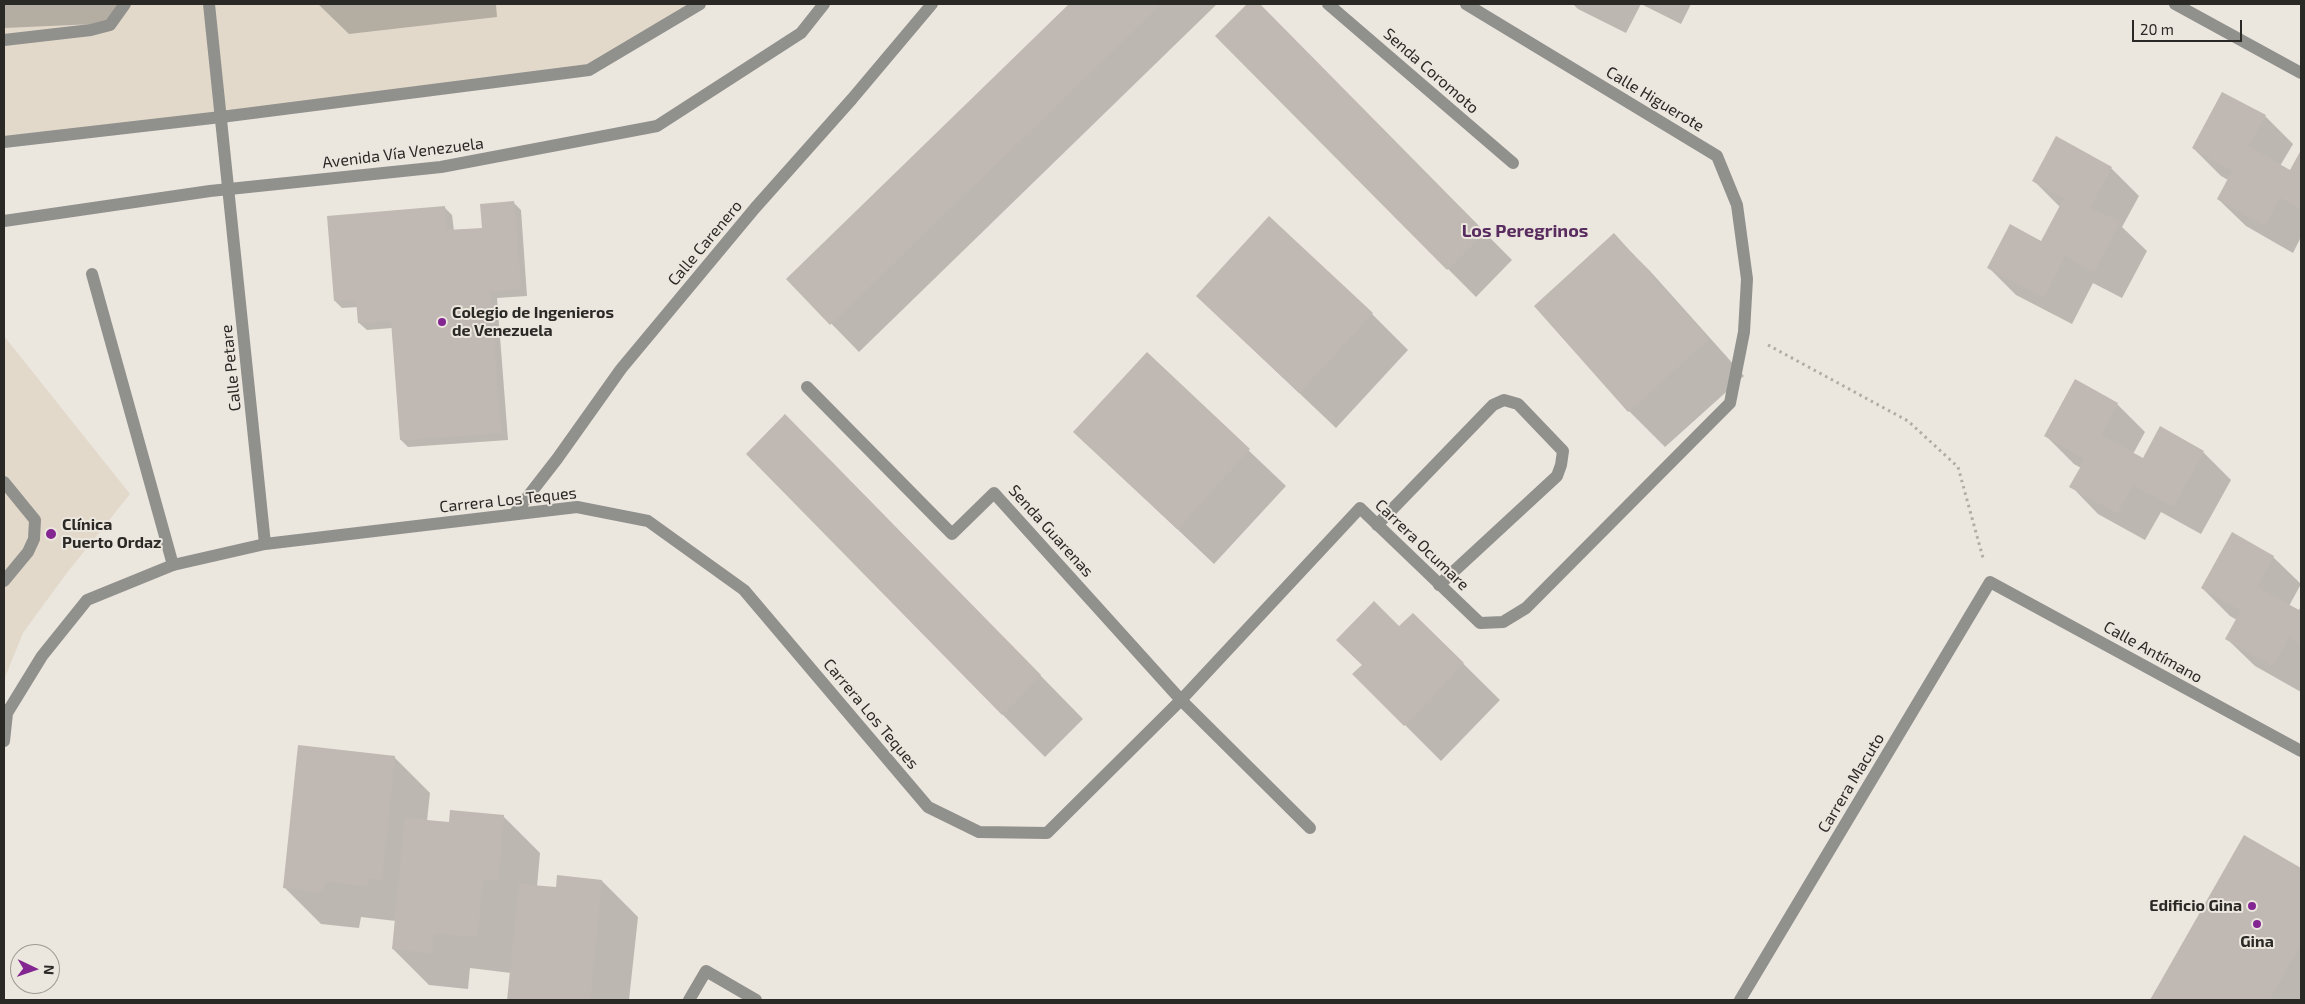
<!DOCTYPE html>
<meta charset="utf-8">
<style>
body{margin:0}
#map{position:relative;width:2305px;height:1004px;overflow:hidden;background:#ebe6de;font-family:"Exo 2",sans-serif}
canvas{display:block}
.frame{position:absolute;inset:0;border:5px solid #2b2926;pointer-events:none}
.north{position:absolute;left:10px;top:944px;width:50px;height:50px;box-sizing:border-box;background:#ebe6de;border:1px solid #9e9a94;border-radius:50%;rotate:93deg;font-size:14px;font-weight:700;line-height:20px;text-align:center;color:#2b2926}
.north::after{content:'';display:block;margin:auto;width:18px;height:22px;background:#832691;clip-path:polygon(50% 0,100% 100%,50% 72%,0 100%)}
.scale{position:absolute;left:2132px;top:20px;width:110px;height:22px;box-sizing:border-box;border:2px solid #2b2926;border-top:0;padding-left:6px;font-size:15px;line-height:18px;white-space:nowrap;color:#2b2926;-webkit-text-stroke:4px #ebe6de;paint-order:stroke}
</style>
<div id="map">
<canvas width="2305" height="1004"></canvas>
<div class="frame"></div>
<div class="north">N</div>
<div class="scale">20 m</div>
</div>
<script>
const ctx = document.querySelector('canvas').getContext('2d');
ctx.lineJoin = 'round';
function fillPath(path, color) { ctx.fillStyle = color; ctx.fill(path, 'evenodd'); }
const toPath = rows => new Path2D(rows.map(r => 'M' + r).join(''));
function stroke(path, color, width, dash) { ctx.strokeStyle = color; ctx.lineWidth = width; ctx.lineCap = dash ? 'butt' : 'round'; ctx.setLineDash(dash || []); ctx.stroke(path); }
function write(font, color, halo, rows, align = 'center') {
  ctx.font = font + ' "Exo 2",sans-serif'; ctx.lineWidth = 4; ctx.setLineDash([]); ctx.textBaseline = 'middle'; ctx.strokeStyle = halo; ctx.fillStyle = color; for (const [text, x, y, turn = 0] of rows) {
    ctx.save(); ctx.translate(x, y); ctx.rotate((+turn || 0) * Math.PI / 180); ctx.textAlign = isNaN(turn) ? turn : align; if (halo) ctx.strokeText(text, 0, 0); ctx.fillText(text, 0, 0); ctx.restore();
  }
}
const built = toPath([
 [4,4,700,4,589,70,4,145],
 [4,336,130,494,66,574,23,633,4,680]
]);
const shadow = toPath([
 [4,4,117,4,118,23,4,28],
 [318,4,496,4,497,17,349,34],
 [1071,4,1217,4,859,352,788,279],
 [1248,4,1258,4,1512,260,1476,297,1216,36],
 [1573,4,1691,4,1681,24,1641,4,1626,33,1578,9],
 [2265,116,2293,144,2280,166,2291,172,2301,153,2301,237,2293,253,2246,226,2218,199,2228,180,2221,176,2193,148],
 [2111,168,2139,196,2122,227,2147,251,2122,298,2093,283,2072,324,2016,295,1988,267,2042,242,2060,207,2034,181],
 [514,203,521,210,527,296,497,298,508,440,408,447,401,440,392,328,367,330,359,323,358,307,342,308,335,301,445,208,452,215,454,231,483,229],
 [1614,235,1650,271,1744,376,1665,447,1629,411],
 [1197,296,1372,314,1408,350,1336,428],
 [1147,354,1286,486,1214,564,1075,432],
 [2075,381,2117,404,2145,432,2133,454,2143,459,2203,452,2231,480,2201,534,2161,512,2145,540,2098,514,2071,486,2081,468,2074,464,2046,436],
 [828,458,1083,719,1045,757,1002,714],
 [2273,557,2301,584,2289,606,2299,612,2301,608,2301,692,2255,666,2227,639,2237,620,2230,616,2202,588],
 [1413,614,1500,700,1441,761,1354,674],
 [394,757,430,793,427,821,450,824,452,811,504,817,540,853,537,887,557,889,602,881,638,917,629,1000,508,1000,511,973,470,968,468,989,429,985,393,949,396,921,361,917,359,928,321,924,285,888],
 [2245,837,2301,869,2301,1000,2151,1000]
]);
const building = toPath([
 [1069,4,1161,4,830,325,786,279],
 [1247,4,1260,4,1485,232,1447,270,1215,36],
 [2222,92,2266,115,2248,146,2290,170,2301,150,2301,209,2280,197,2265,226,2217,199,2232,171,2192,148],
 [2056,136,2112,167,2090,208,2120,222,2094,272,2065,256,2044,297,1987,268,2010,224,2041,241,2064,198,2032,181],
 [514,201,521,289,490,291,501,433,400,440,391,321,358,323,356,300,334,301,327,216,445,206,447,230,482,228,480,204],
 [1269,216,1373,313,1299,393,1196,296],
 [1614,233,1709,339,1628,412,1534,306],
 [1147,352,1250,449,1177,529,1073,432],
 [2075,379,2118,403,2101,435,2143,458,2160,426,2204,451,2173,507,2133,485,2117,513,2069,487,2085,459,2044,436],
 [785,414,1041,675,1002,715,746,454],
 [2232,532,2274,556,2257,587,2299,610,2301,606,2301,644,2289,637,2273,666,2225,639,2241,610,2201,588],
 [1374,601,1399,626,1413,613,1464,663,1404,726,1352,674,1362,665,1336,640],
 [298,745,395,756,382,880,368,878,367,886,325,881,323,893,283,888],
 [450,810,504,815,498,881,483,880,477,937,434,933,432,953,392,949,405,818,449,822],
 [2244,835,2301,868,2301,944,2269,1000,2150,1000],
 [557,875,602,880,590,1000,507,1000,519,884,556,887]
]);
const path = toPath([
 [1768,345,1908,421,1958,467,1983,558]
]);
const service = toPath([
 [4,40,91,30,110,25,125,4],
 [92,274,173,565],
 [4,482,35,520,34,539,28,552,4,581],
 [1377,525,1493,405,1504,400,1518,404,1563,451,1561,465,1557,476,1439,585],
 [1181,700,1310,828]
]);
const minor = toPath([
 [209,4,265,544],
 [1328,4,1513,163],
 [2175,4,2301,73],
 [807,387,952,534,994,493,1181,700],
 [515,513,557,459,621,369,755,208,852,99,932,4],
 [4,741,7,713,42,656,87,600,173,565,265,544,577,507,648,521,744,590,928,807,979,832,1047,833,1181,700,1360,508,1480,623,1503,622,1526,608,1730,403,1744,332,1747,279,1737,205,1717,156,1466,4],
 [689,1000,706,971,756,1000],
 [1740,1000,1990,582,2301,751]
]);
const tertiary = toPath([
 [4,142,221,117,589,70,700,4],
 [4,221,210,191,441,167,657,126,801,33,824,4]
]);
const markers = [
 [442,322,5,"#832691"],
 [51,534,6,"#832691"],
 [2252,906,5,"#832691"],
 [2257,924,5,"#832691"]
];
const streetNames = [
 ["Senda Coromoto",1431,71,41],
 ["Calle Higuerote",1655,99,31],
 ["Avenida Vía Venezuela",403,153,-7],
 ["Calle Carenero",705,243,-50],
 ["Calle Petare",231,368,-96],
 ["Carrera Los Teques",508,500,-6],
 ["Senda Guarenas",1051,531,48],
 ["Carrera Ocumare",1422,545,44],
 ["Calle Antímano",2153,652,29],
 ["Carrera Los Teques",871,714,50],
 ["Carrera Macuto",1851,783,-59]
];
const poiNames = [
 ["Colegio de Ingenieros",452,313],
 ["de Venezuela",452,331],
 ["Clínica",62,525],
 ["Puerto Ordaz",62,543],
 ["Edificio Gina",2242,906,"right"],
 ["Gina",2257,942,"center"]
];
const neighbourhoodNames = [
 ["Los Peregrinos",1525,231]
];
fillPath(built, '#e2d9cb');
fillPath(shadow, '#0003');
fillPath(building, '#c0b8b2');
stroke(path, '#b0aca6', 3, [2.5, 4]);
stroke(service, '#90908c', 12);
stroke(minor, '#90908c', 12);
stroke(tertiary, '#90908c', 12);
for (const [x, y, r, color] of markers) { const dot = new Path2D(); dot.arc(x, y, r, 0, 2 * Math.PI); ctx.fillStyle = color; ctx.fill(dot); stroke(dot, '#ebe6de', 2); }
write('16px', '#2b2926', '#ebe6de', streetNames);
write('bold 16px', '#2b2926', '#ebe6de', poiNames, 'left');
write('bold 18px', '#592c60', '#ebe6de', neighbourhoodNames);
</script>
